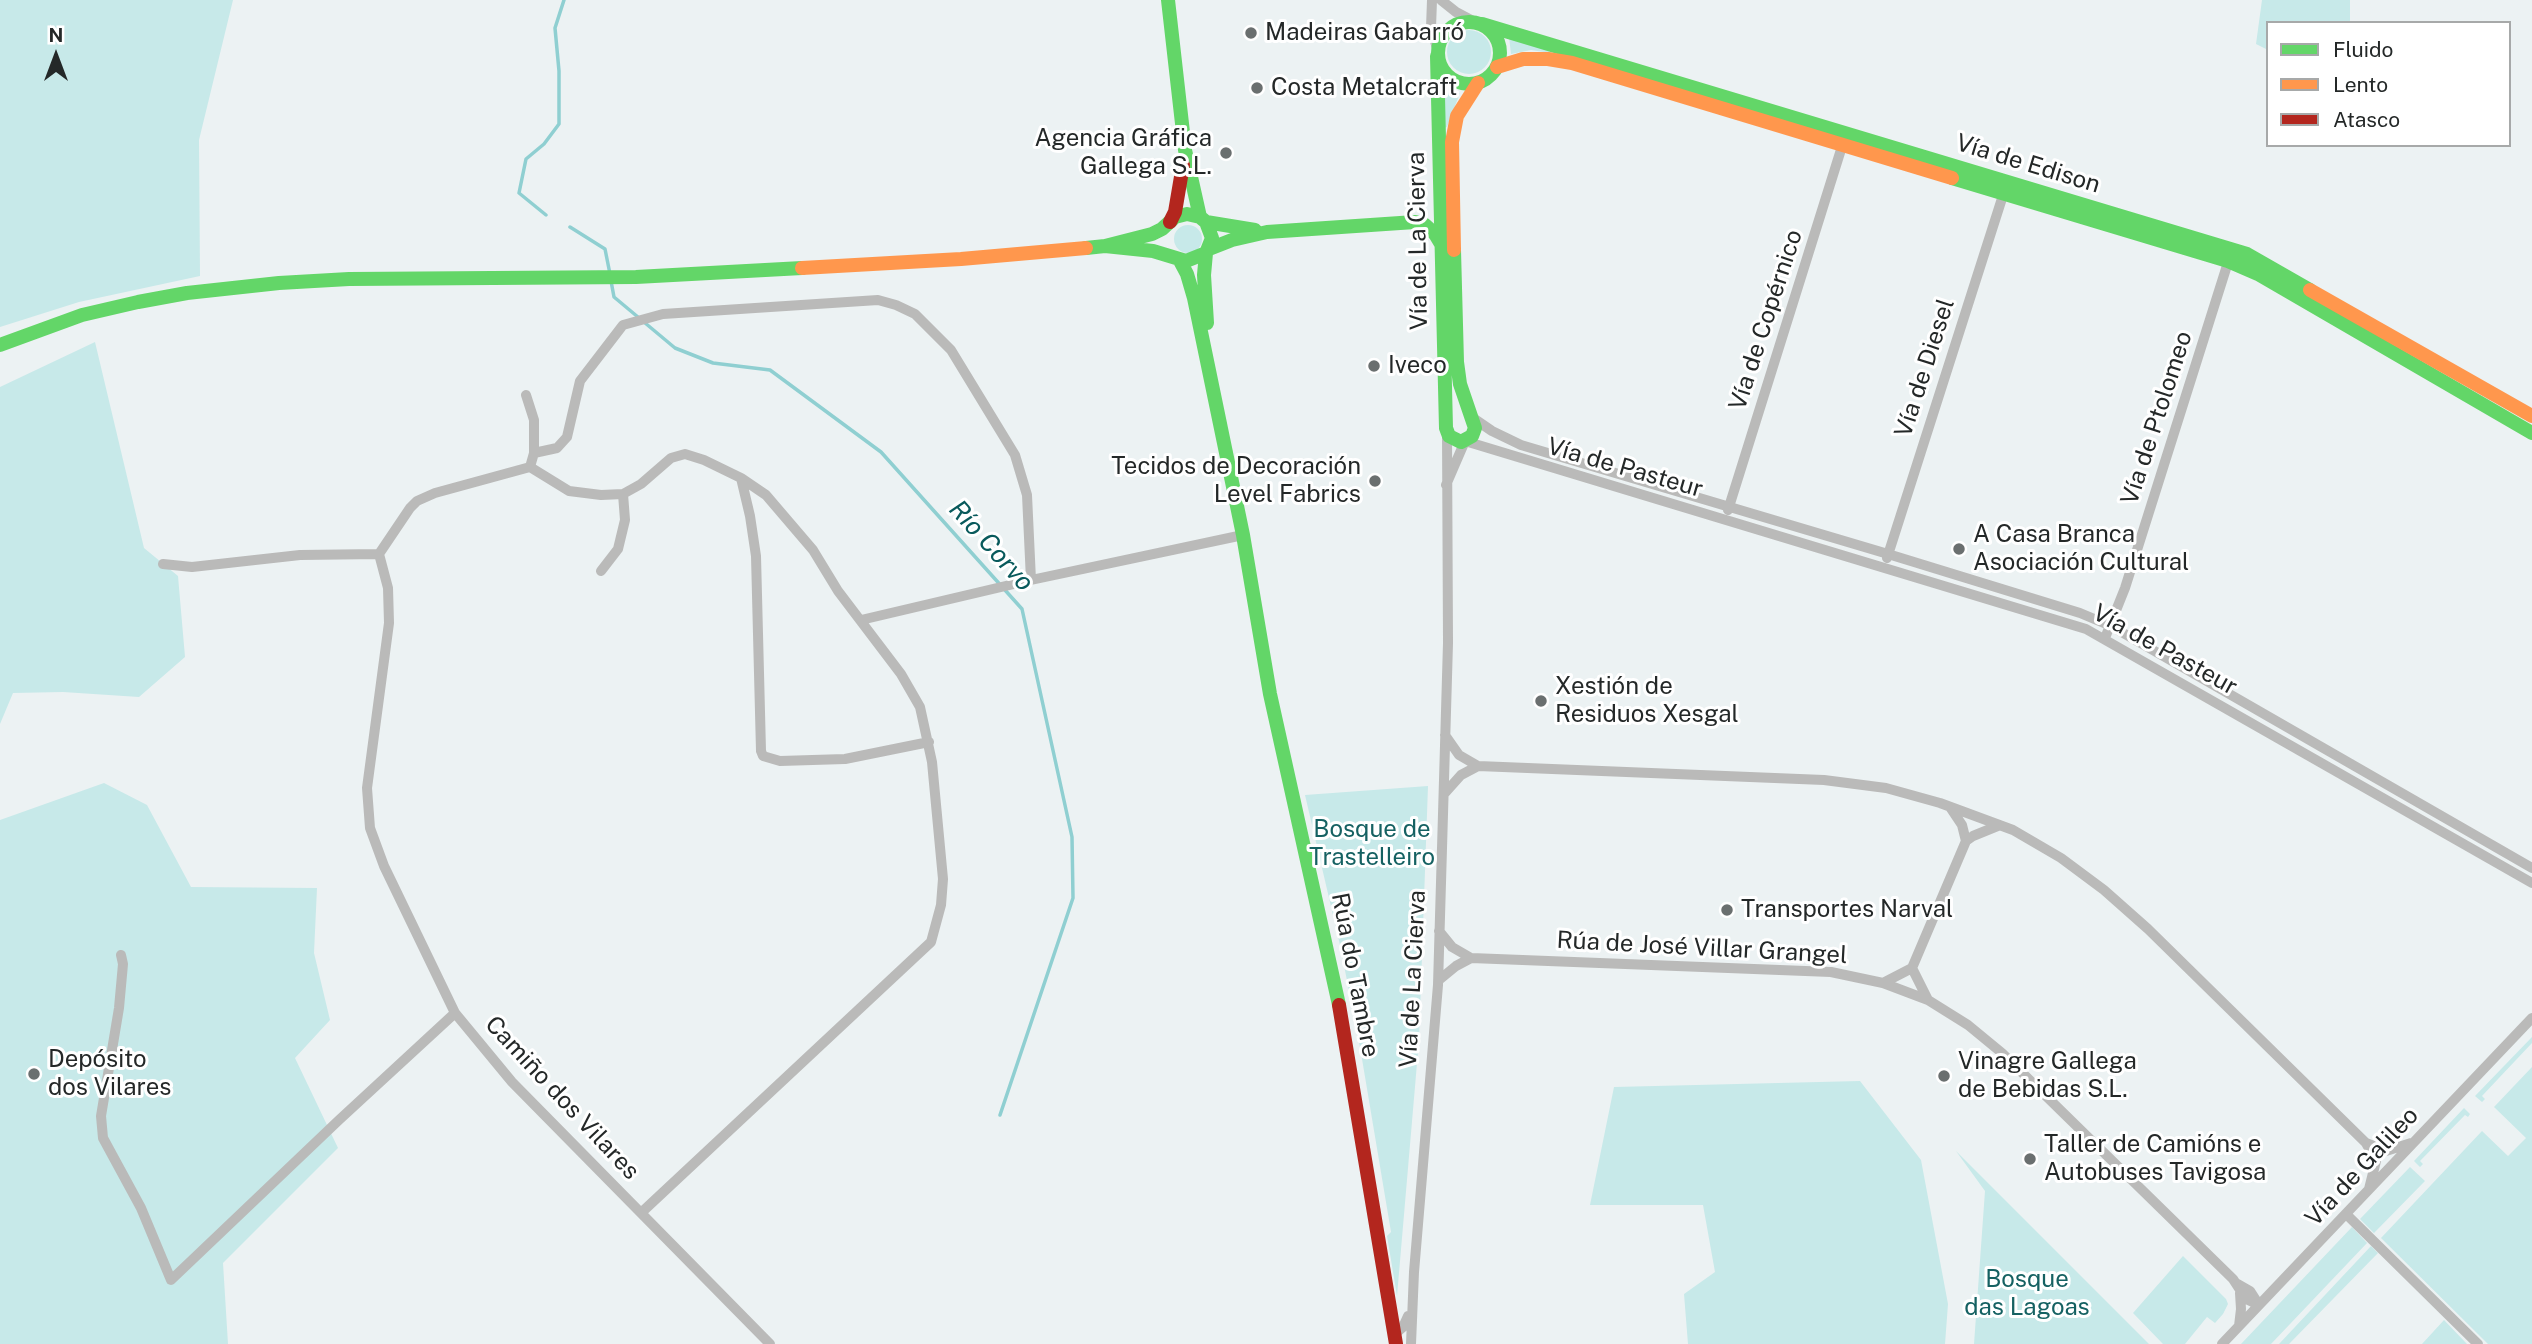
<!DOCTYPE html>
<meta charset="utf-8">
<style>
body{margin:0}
#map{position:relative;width:2532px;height:1344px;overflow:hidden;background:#ecf2f3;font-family:"Public Sans",sans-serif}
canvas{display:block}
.legend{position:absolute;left:2266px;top:21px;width:245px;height:126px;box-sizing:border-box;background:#fff;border:2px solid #a7a9a9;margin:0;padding:9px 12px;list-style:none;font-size:21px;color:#242828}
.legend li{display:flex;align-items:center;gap:14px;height:35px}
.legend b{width:35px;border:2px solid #a7a9a9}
.north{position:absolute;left:21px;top:21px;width:70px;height:70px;-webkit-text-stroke:5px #fff;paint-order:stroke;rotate:0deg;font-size:19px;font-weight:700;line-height:28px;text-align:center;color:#242828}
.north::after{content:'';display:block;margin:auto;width:24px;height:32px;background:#242828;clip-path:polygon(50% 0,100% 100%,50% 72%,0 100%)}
</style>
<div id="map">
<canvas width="2532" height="1344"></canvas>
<ul class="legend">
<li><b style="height:9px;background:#63d668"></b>Fluido</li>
<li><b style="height:9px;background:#ff974d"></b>Lento</li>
<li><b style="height:9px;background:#b3261e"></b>Atasco</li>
</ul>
<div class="north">N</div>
</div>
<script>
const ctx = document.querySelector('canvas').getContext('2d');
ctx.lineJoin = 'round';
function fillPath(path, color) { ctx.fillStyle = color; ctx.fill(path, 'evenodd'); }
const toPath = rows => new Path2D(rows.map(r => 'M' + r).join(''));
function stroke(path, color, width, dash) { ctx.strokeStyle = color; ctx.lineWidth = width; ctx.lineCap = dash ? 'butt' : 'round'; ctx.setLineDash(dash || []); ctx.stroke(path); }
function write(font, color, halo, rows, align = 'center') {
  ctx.font = font + ' "Public Sans",sans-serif'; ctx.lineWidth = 6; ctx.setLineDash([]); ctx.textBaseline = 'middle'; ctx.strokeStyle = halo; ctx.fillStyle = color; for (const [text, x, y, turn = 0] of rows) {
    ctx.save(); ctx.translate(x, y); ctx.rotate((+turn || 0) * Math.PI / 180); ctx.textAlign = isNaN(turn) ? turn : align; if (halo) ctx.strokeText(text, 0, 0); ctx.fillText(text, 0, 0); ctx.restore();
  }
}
const green = toPath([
 [0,0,233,0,199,140,200,276,79,302,0,327],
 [2262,0,2350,0,2350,23,2268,23,2268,50,2256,44],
 '1447 52a22 22 0 1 1 44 0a22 22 0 1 1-44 0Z',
 [1509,37,1569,56,1531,50,1511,54],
 [1442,86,1460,93,1447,127,1443,128],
 '1174 239a14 14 0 1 1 28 0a14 14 0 1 1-28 0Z',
 [95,342,144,548,178,576,185,657,139,697,63,692,13,693,0,724,0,387],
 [104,783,147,805,191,887,317,888,314,953,330,1020,295,1058,338,1148,223,1263,228,1344,0,1344,0,820],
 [1428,786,1419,1040,1397,1296,1387,1236,1391,1232,1360,1047,1340,945,1305,795],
 [2532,1037,2532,1043,2482,1096,2485,1099,2482,1102,2475,1096],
 [2532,1067,2532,1344,2488,1344,2381,1238,2482,1131,2508,1156,2526,1138,2494,1107],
 [1860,1081,1921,1160,1948,1304,1945,1344,1688,1344,1684,1294,1715,1272,1703,1205,1590,1205,1614,1087],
 [2464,1108,2470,1114,2468,1117,2465,1115,2420,1161,2423,1164,2420,1167,2414,1161],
 [1956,1151,2149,1344,1974,1344,1985,1191],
 [2410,1167,2425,1181,2374,1233,2360,1219],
 [2352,1227,2367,1243,2271,1344,2241,1344],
 [2371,1246,2378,1253,2289,1344,2279,1344],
 [2183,1256,2226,1299,2228,1304,2223,1314,2215,1323,2207,1317,2185,1344,2163,1344,2133,1313],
 [2444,1320,2467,1344,2422,1344]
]);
const stream = toPath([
 [546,215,519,193,526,159,544,144,559,124,559,71,555,28,564,0],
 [570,227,605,249,610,274],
 [611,281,614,297,675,348,713,363,770,370,881,452,1022,609,1072,837,1073,898,1000,1115]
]);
const street = toPath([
 [1432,0,1431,28,1437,48],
 [1441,0,1456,12,1473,21],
 [526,395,534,420,534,453,530,467],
 [1473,418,1492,431,1521,445,1888,554,2080,613,2111,626,2532,868],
 [534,453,557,448,567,437,580,381,623,325,663,314,878,300,896,305,915,314,951,350,1015,455,1027,495,1031,580],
 [530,467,569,491,601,495,623,494,641,484,671,458,685,454,704,460,741,478,766,495,813,550,838,591,901,674,920,707,932,762,943,879,941,905,931,942,642,1212],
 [741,478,750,516,756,556,761,751,763,756,780,761,845,759,929,742],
 [1446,485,1465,441,2086,629,2532,883],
 [1728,510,1844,140],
 [379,554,388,588,389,623,367,788,370,828,384,866,455,1013,512,1082,770,1344],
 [379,554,410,508,417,501,435,493,530,467],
 [1887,558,2005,189],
 [163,564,192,567,300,555,379,554],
 [601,571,618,549,625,520,623,494],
 [861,620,1031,580,1243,535],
 [2105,638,2125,588,2230,256],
 [1445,735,1459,755,1478,766,1824,780,1886,788,1940,803,2013,830,2061,858,2104,890,2148,929,2366,1143,2376,1161,2369,1189],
 [1444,794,1461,775,1478,766],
 [1966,841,1973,836,2000,825],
 [1439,931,1452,947,1471,958,1831,972,1883,983,1928,1000,1968,1025,2002,1053,2233,1279,2246,1299,2259,1305,2250,1291,2236,1283],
 [121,955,123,964,119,1008,101,1116,103,1138,141,1208,171,1280,339,1120,455,1013],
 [1912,968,1928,1000],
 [1439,980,1456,966,1471,958],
 [1883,983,1912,968,1966,841,1962,825,1950,807],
 [2366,1143,2386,1151,2411,1143],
 [2346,1214,2478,1344],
 [2239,1326,2241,1309,2240,1293],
 [1395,1334,1403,1327,1408,1316],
 [1411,1344,1414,1272,1438,985,1448,643,1447,433],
 [2222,1344,2532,1018]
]);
const fast = toPath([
 [1168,0,1185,150,1200,217],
 '1438 53a31 31 0 1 1 62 0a31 31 0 1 1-62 0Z',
 [1482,24,2247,254,2310,290],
 [1437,56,1446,428,1449,436,1461,442,1472,436,1475,428,1460,384,1457,362,1454,250],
 [1952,178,2228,261,2258,274,2532,433],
 [1206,222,1255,230],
 [1086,248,1105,246,1152,234,1162,229,1175,217,1187,214,1200,217,1206,222,1212,238,1206,253,1186,261,1153,251,1105,246],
 [1209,249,1232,240,1267,232,1415,222,1425,225,1435,234,1441,244],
 [1206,253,1204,275,1207,323],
 [1179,259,1187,274,1194,298,1243,535,1270,694,1339,1005],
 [0,345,82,315,138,302,187,293,279,283,349,279,636,277,802,268]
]);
const slow = toPath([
 [1497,67,1523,59,1548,59,1572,63,1952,178],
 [1454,250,1452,142,1457,116,1478,83],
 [802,268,961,259,1086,248],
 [2310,290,2532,416]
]);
const jam = toPath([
 [1170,222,1175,212,1183,165],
 [1339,1005,1396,1344]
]);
const markers = [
 [1251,33,7,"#6a6f6f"],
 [1257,88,7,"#6a6f6f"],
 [1226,153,7,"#6a6f6f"],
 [1374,366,7,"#6a6f6f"],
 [1375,481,7,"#6a6f6f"],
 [1959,549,7,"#6a6f6f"],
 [1541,701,7,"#6a6f6f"],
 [1727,910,7,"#6a6f6f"],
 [34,1074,7,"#6a6f6f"],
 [1944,1076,7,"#6a6f6f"],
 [2030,1159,7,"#6a6f6f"]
];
const poiNames = [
 ["Madeiras Gabarró",1265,33],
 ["Costa Metalcraft",1271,88],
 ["Agencia Gráfica",1212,139,"right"],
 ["Gallega S.L.",1212,167,"right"],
 ["Iveco",1388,366],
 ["Tecidos de Decoración",1361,467,"right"],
 ["Level Fabrics",1361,495,"right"],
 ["A Casa Branca",1973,535],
 ["Asociación Cultural",1973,563],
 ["Xestión de",1555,687],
 ["Residuos Xesgal",1555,715],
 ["Transportes Narval",1741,910],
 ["Depósito",48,1060],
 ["dos Vilares",48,1088],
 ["Vinagre Gallega",1958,1062],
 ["de Bebidas S.L.",1958,1090],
 ["Taller de Camións e",2044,1145],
 ["Autobuses Tavigosa",2044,1173]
];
const streetNames = [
 ["Vía de Edison",2028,164,17],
 ["Vía de La Cierva",1418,241,-91],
 ["Vía de Copérnico",1766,320,-72],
 ["Vía de Diesel",1925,368,-72],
 ["Vía de Ptolomeo",2157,418,-72],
 ["Vía de Pasteur",1625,468,16],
 ["Vía de Pasteur",2165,650,29],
 ["Rúa de José Villar Grangel",1702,948,3],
 ["Rúa do Tambre",1355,975,79],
 ["Vía de La Cierva",1413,979,-87],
 ["Camiño dos Vilares",562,1098,47],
 ["Vía de Galileo",2362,1167,-47]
];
const parkNames = [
 ["Bosque de",1372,830],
 ["Trastelleiro",1372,858],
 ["Bosque",2027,1280],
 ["das Lagoas",2027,1308]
];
const waterNames = [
 ["Río Corvo",991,546,48]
];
fillPath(green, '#c7e9e9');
stroke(stream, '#8fcfd1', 3.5);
stroke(street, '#babab9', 10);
stroke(fast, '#63d668', 14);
stroke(slow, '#ff974d', 14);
stroke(jam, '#b3261e', 14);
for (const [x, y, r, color] of markers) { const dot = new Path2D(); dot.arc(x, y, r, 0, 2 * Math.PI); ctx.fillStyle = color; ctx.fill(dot); stroke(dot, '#fff', 2.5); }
write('24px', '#242828', '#fff', poiNames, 'left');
write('24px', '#242828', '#fff', streetNames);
write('24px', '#156162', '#fff', parkNames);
write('italic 26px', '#095a5c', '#fff', waterNames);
</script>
